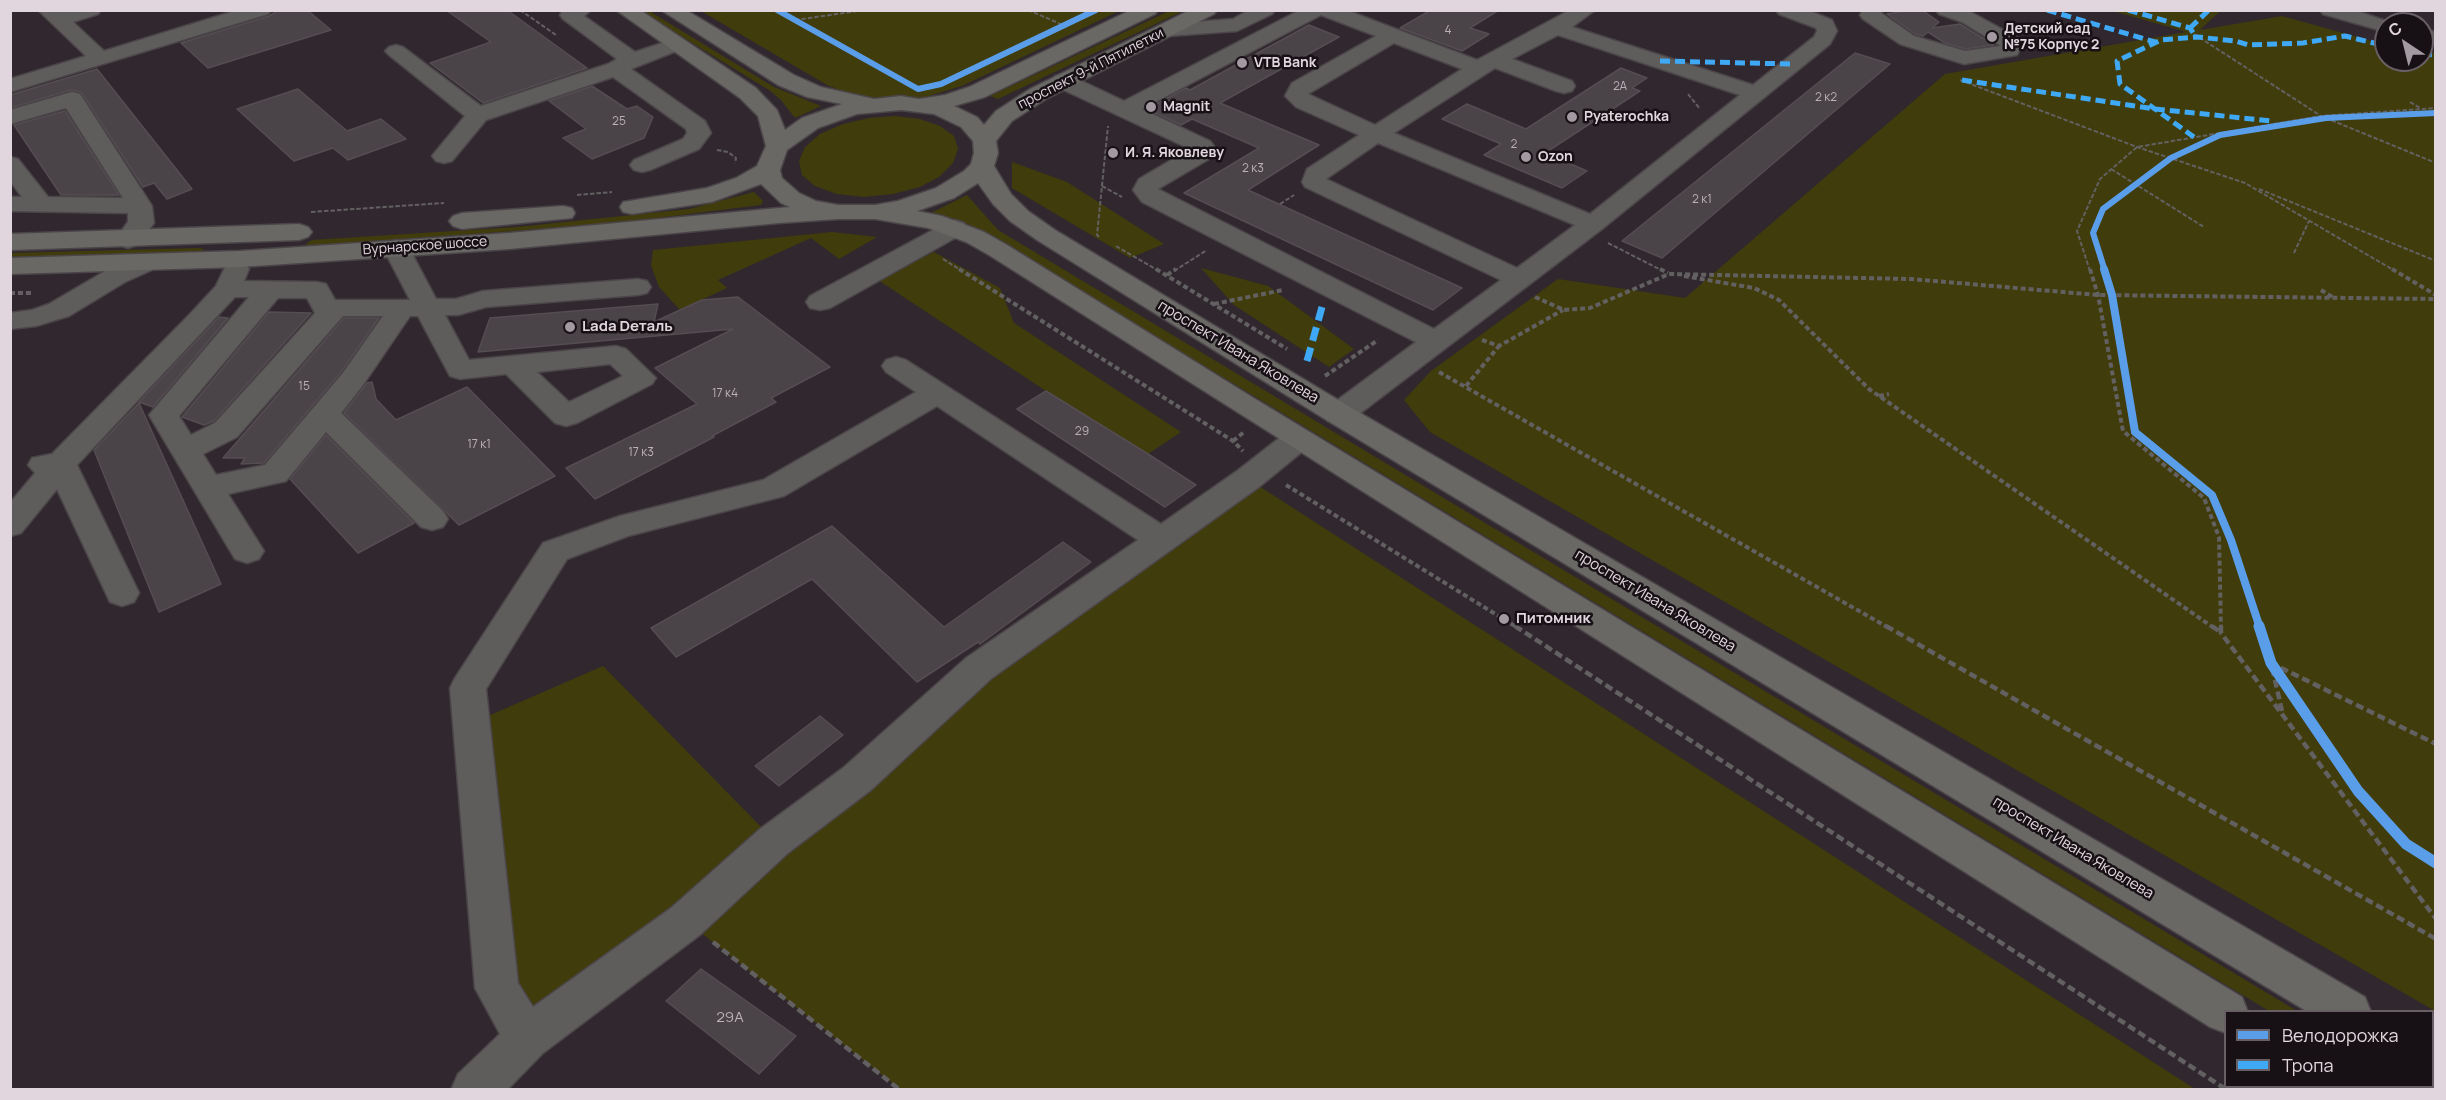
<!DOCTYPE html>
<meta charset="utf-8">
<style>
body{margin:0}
#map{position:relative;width:2446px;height:1100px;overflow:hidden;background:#30282e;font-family:Manrope,sans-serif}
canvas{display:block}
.frame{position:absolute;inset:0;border:12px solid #e1d6dd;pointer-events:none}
.legend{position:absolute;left:2224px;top:1010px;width:210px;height:78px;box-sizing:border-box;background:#171015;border:2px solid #685f65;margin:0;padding:8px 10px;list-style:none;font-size:18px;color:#e1d6dd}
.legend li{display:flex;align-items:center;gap:12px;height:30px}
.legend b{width:30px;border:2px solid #685f65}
.north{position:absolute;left:2374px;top:12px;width:60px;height:60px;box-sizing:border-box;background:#171015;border:2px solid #685f65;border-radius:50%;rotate:325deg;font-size:16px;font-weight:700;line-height:24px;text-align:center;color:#e1d6dd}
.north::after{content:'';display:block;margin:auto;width:21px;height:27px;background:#a399a0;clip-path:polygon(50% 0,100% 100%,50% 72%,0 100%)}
</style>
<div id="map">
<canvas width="2446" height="1100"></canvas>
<div class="frame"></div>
<ul class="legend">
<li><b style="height:8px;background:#5a9eea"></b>Велодорожка</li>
<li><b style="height:8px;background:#3fa9f5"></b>Тропа</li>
</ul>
<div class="north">С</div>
</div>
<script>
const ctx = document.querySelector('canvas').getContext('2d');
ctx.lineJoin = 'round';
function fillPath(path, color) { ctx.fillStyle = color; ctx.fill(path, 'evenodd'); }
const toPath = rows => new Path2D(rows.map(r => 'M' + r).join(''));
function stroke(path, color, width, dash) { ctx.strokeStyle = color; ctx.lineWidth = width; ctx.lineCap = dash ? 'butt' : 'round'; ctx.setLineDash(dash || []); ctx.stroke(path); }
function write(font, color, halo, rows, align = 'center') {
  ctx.font = font + ' Manrope,sans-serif'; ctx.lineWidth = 5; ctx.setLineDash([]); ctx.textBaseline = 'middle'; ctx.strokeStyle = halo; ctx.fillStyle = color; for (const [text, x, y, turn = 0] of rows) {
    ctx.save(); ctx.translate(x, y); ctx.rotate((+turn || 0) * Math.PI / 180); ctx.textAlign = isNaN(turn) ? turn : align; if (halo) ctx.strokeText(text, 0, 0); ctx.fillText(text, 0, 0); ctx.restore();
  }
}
const green = toPath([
 [640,11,649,11,774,87,821,106,795,118,781,100,769,90],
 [701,11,1119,11,962,86,915,100,866,101,827,85],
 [1169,11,1183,11,998,99,990,96],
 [2113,11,2220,11,2200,30,2282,16,2386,45,2386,60,2422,60,2422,52,2435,53,2435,1011,1430,432,1404,400,1431,371,1558,279,1685,298,1945,74,2186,32],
 [895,116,920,119,940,126,954,136,958,149,953,163,939,177,920,187,893,194,864,197,837,194,815,186,802,175,799,161,805,147,820,134,843,124,869,118],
 [1012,162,1067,182,1164,244,1130,258,1012,188],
 [754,192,763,201,761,205,609,224,307,246,306,244,312,240,517,227,689,209],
 [967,195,998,230,2297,1011,2269,1011,990,236,927,215],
 [832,232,877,237,839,259,811,238,718,280,727,288,680,310,659,287,651,265,653,250],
 [200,248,205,250,196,254,11,259,10,253],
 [934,252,1000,288,1014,323,1181,432,1148,454,1046,391,878,280],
 [1201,268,1268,286,1354,349,1329,367,1234,305],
 [1248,479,2195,1089,900,1089,686,921,527,1038,472,723,603,666,775,841]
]);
const building = toPath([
 [279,10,307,10,331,30,208,68,181,43,269,16,279,10],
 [446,10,507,10,587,68,483,103,430,63,491,42,446,10],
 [1431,10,1499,10,1470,28,1489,34,1462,51,1400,28,1431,10],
 [1912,10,1922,10,1939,22,1932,28,1960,24,1994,45,1965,49,1945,43,1928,32,1923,36,1915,34,1887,14,1912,10],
 [1309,25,1339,37,1220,103,1319,145,1248,190,1462,288,1433,310,1184,193,1259,148,1192,119,1181,125,1147,109,1186,88,1190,90,1309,25],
 [1855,53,1890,64,1662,258,1622,241,1855,53],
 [1621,68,1647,78,1632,88,1640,91,1545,153,1587,171,1562,188,1484,155,1501,144,1442,119,1467,104,1526,129,1621,68],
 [97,69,192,189,167,199,154,183,143,187,81,92,71,90,10,108,10,95,97,69],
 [592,86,627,109,637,106,653,117,644,138,592,159,563,138,586,129,549,101,592,86],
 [298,89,347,131,381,119,406,139,348,160,333,148,294,161,237,109,298,89],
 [65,111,119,195,61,195,14,125,65,111],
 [738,297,830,367,771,398,776,402,712,436,714,437,595,499,566,468,697,404,655,368,733,329,478,352,490,318,658,304,654,322,702,300,738,297],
 [269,312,311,313,214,421,204,425,182,417,269,312],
 [219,317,228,318,153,407,139,402,219,317],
 [344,318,379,318,341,372,264,463,241,464,245,458,223,458,344,318],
 [372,382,376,399,396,420,467,387,555,476,459,525,344,413,367,383,372,382],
 [1046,391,1148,454,1196,485,1165,507,1017,409,1046,391],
 [139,403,221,584,159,612,94,450,139,403],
 [326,435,414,523,358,553,290,479,326,435],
 [832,526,944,627,1063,542,1091,562,980,644,978,642,917,682,812,579,676,657,651,628,832,526],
 [820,716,843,735,779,786,755,766,820,716],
 [701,969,796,1036,759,1074,666,1001,701,969]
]);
const pathFar2 = toPath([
 [520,10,556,35],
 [777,10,899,80],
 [1028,10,1063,25],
 [795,20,865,10],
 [2194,34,2321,116,2436,163],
 [1960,80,2137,147,2245,183,2395,271],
 [1688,94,1700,109],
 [2410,102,2420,108],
 [717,150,728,152,736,158,735,163],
 [2111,169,2204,227],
 [1102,186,1122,197],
 [2259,189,2436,261],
 [577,195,612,192],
 [1280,204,1294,195],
 [311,212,444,203],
 [1099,237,1097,235,1108,126],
 [1608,243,1663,271],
 [1116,246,1159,271],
 [2294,253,2309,221],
 [943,259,962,271],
 [1174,271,1207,250],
 [2090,271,2077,231,2100,179,2137,147,2321,116,2436,108]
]);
const pathFar1 = toPath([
 [959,269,1233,441,1243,451],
 [1156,269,1287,349],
 [1660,269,1668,273],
 [2090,269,2098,295,2123,431,2204,498,2219,537,2221,628],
 [2392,269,2436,295],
 [1167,275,1176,269],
 [1684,276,1754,288,1779,300,1869,389,2214,628],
 [2321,290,2334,298],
 [10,293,31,293],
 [1535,297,1564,310,1590,308,1669,274,1911,279,2098,295,2436,299],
 [1214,304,1283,290],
 [1482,340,1499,346,1563,310],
 [1439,372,1889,628],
 [1325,376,1378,340],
 [1466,386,1499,346],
 [1879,396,1889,394],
 [1233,441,1244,432],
 [1286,485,1518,628]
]);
const path = toPath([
 [1515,626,2227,1090],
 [1886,626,2436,939],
 [2212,626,2220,632],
 [2221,626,2221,633,2436,919],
 [2282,711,2271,663,2436,744],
 [713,942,900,1090]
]);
const minor = toPath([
 [38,10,101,10,98,14,73,22,104,51,238,10,271,10,268,14,10,92,10,79,86,56,38,10],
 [563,10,591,10,584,16,635,52,677,38,684,40,687,44,684,48,631,69,705,121,711,133,699,149,650,170,642,172,634,170,630,165,634,160,683,139,687,133,686,129,613,77,486,120,452,161,444,163,436,161,432,156,465,116,389,55,385,51,389,47,396,45,403,47,481,106,608,64,617,59,563,19,560,15,563,10],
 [1249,10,1275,10,1272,14,1237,31,1168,36,1161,34,1158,30,1161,26,1168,24,1233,19,1249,10],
 [1300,10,1346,10,1477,60,1570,10,1595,10,1572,27,1753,85,1814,37,1817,31,1816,28,1779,14,1776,10,1807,10,1832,20,1837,31,1830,44,1602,229,1350,421,1339,424,1328,421,1324,414,1328,407,1416,342,1142,202,1133,190,1139,179,1190,149,1055,86,1052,81,1055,76,1063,74,1071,76,1124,101,1300,10],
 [1321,15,1376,36,1292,83,1285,96,1296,107,1359,135,1307,169,1302,182,1305,187,1501,280,1434,329,1158,189,1209,159,1214,146,1210,141,1142,109,1321,15],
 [1558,35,1740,95,1590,214,1394,133,1495,68,1556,91,1564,93,1572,91,1575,86,1572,81,1512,59,1558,35],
 [1394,43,1462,69,1375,125,1308,94,1394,43],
 [1378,143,1575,225,1517,268,1326,179,1378,143],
 [1863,10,1883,10,1881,13,1914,36,1965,51,2001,46,1962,22,1939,14,1936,10,1967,10,2020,39,2023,43,2017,55,1964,64,1900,44,1863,19,1860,15,1863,10],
 [2320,10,2354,10,2395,24,2386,24,2386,32,2323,14,2320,10],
 [2422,29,2436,32,2436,45,2422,42,2422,29],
 [72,92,80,94,152,206,154,223,137,245,128,248,119,245,115,240,128,222,128,213,10,211,10,197,22,197,10,181,10,157,18,159,48,197,123,198,66,108,10,124,10,110,72,92],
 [955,220,964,223,968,228,964,233,830,308,820,310,810,308,806,302,810,296,946,223,955,220],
 [396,240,405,243,409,248,436,299,456,299,483,291,638,279,647,281,651,287,647,293,638,295,486,307,458,315,445,315,469,360,616,346,626,349,656,378,652,384,577,423,566,426,555,423,506,374,460,379,450,376,418,316,410,316,363,385,341,413,443,511,448,519,443,527,432,530,421,527,326,432,286,481,228,494,264,551,259,559,247,563,235,559,149,415,249,297,235,297,77,465,139,593,134,602,122,606,110,602,57,489,21,533,10,536,10,503,35,473,28,465,32,458,52,454,190,314,216,286,227,263,236,261,245,263,249,269,244,281,317,282,326,284,335,300,410,300,383,248,387,243,396,240],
 [278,298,307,298,315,313,215,423,191,435,179,416,278,298],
 [343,316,383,316,343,373,265,465,216,475,203,454,237,437,343,316],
 [610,364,623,376,569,402,537,372,610,364],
 [145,255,154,257,158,263,154,269,125,282,69,316,36,326,10,329,10,313,32,310,49,304,107,270,145,255],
 [896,357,906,360,1161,524,1237,471,1287,432,1298,429,1309,432,1313,439,1309,446,1259,487,992,678,871,790,788,853,701,934,543,1053,507,1090,451,1090,458,1074,500,1034,475,988,450,688,455,678,543,543,620,516,763,480,916,392,886,372,882,366,886,360,896,357],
 [937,406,1138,540,966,658,843,768,760,829,671,908,533,1007,518,983,486,689,567,559,628,536,784,496,937,406]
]);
const major = toPath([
 [616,10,640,10,756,88,777,110,785,130,802,118,842,104,807,97,778,85,661,10,686,10,794,75,821,87,874,99,901,96,919,99,945,95,969,87,1131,10,1158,10,1155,14,985,97,954,106,977,117,984,125,996,111,1030,89,1190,10,1217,10,1214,14,1046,99,1012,121,996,141,998,153,994,166,1011,194,1028,211,1055,230,1350,407,2365,997,2371,1012,2308,1012,1328,421,1037,240,1010,221,993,204,978,183,954,198,917,211,942,216,984,232,1007,245,1252,397,2242,997,2248,1012,2226,1012,2226,1033,2210,1027,989,255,966,242,928,228,875,219,838,219,779,223,509,249,240,267,10,274,10,258,240,251,509,233,790,207,781,203,761,184,712,202,632,214,623,212,620,207,623,202,707,188,736,178,757,166,766,146,758,116,740,98,616,10],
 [901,110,934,114,961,127,973,141,974,153,971,164,964,171,936,188,898,201,875,205,838,205,816,201,799,193,782,178,780,170,787,150,818,128,857,114,901,110],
 [563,206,572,208,575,213,572,218,462,229,453,226,449,221,453,216,462,213,563,206],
 [299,224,308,227,312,232,308,237,299,240,10,250,10,234,299,224],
 [2432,1039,2436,1040,2436,1085,2432,1084,2432,1039],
 [2323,1086,2371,1086,2373,1090,2325,1090,2323,1086]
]);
const quietFar1 = toPath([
 [2047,10,2155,42],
 [2128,10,2190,28,2194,34],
 [2190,28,2209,10],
 [2422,54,2436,55],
 [1660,61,1792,64],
 [1962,80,2155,109,2272,121],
 [2194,137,2120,84,2117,61,2161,40,2197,37,2236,41,2248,45,2303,43,2345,36,2386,46]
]);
const quiet = toPath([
 [1307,361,1322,307]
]);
const cyclewayFar2 = toPath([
 [777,10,918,89,941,84,1096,10],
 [2105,271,2093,233,2103,209,2171,158,2220,135,2326,118,2436,113]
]);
const cyclewayFar1 = toPath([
 [2104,269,2112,295,2135,432,2212,495,2231,540,2260,628]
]);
const cycleway = toPath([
 [2259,626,2271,663,2358,791,2406,844,2436,863]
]);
const markers = [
 [1992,37,6,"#a399a0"],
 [1242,63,6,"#a399a0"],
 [1151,107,6,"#a399a0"],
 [1572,117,6,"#a399a0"],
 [1113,153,6,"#a399a0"],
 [1526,157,6,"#a399a0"],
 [570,327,6,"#a399a0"],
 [1504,619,6,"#a399a0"]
];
const numberNames = [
 ["4",1448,31],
 ["2А",1620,87],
 ["2 к2",1826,98],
 ["25",619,122],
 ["2",1514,145],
 ["2 к3",1253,169],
 ["2 к1",1702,200],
 ["15",304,387],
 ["17 к4",725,394],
 ["29",1082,432],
 ["17 к1",479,445],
 ["17 к3",641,453]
];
const farPoinames = [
 ["Детский сад",2004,29],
 ["№75 Корпус 2",2004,45],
 ["VTB Bank",1254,63],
 ["Magnit",1163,107],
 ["Pyaterochka",1584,117],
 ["И. Я. Яковлеву",1125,153],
 ["Ozon",1538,157]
];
const farStreetnames = [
 ["проспект 9-й Пятилетки",1091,69,-27],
 ["Вурнарское шоссе",425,246,-4]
];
const poiNames = [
 ["Lada Dеталь",582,327],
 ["Питомник",1516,619]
];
const streetNames = [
 ["проспект Ивана Яковлева",1238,352,31],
 ["проспект Ивана Яковлева",1655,601,31],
 ["проспект Ивана Яковлева",2073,848,31]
];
const nearNumbernames = [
 ["29А",730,1018]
];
fillPath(green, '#403c0b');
fillPath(building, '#4a4348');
stroke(building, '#544d52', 1.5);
stroke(minor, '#4b4549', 3);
stroke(major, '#4b4549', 3);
stroke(pathFar2, '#636061', 2, [4.5, 2]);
stroke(pathFar1, '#636061', 4, [5, 3]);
stroke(path, '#636061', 4.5, [8, 4]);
fillPath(minor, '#5f5d5b');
fillPath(major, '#696865');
stroke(quietFar1, '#3fa9f5', 5, [10, 5]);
stroke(quiet, '#3fa9f5', 7, [14, 7]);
stroke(cyclewayFar2, '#5a9eea', 6);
stroke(cyclewayFar1, '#5a9eea', 8);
stroke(cycleway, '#5a9eea', 11);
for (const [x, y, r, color] of markers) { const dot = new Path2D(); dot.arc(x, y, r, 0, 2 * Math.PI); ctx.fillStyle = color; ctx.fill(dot); stroke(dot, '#171015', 2); }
write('12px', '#bbb1b8', null, numberNames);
write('bold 14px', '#e1d6dd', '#171015', farPoinames, 'left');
write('14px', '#e1d6dd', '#171015', farStreetnames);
write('bold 15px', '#e1d6dd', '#171015', poiNames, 'left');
write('15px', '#e1d6dd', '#171015', streetNames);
write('15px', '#bbb1b8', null, nearNumbernames);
</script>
